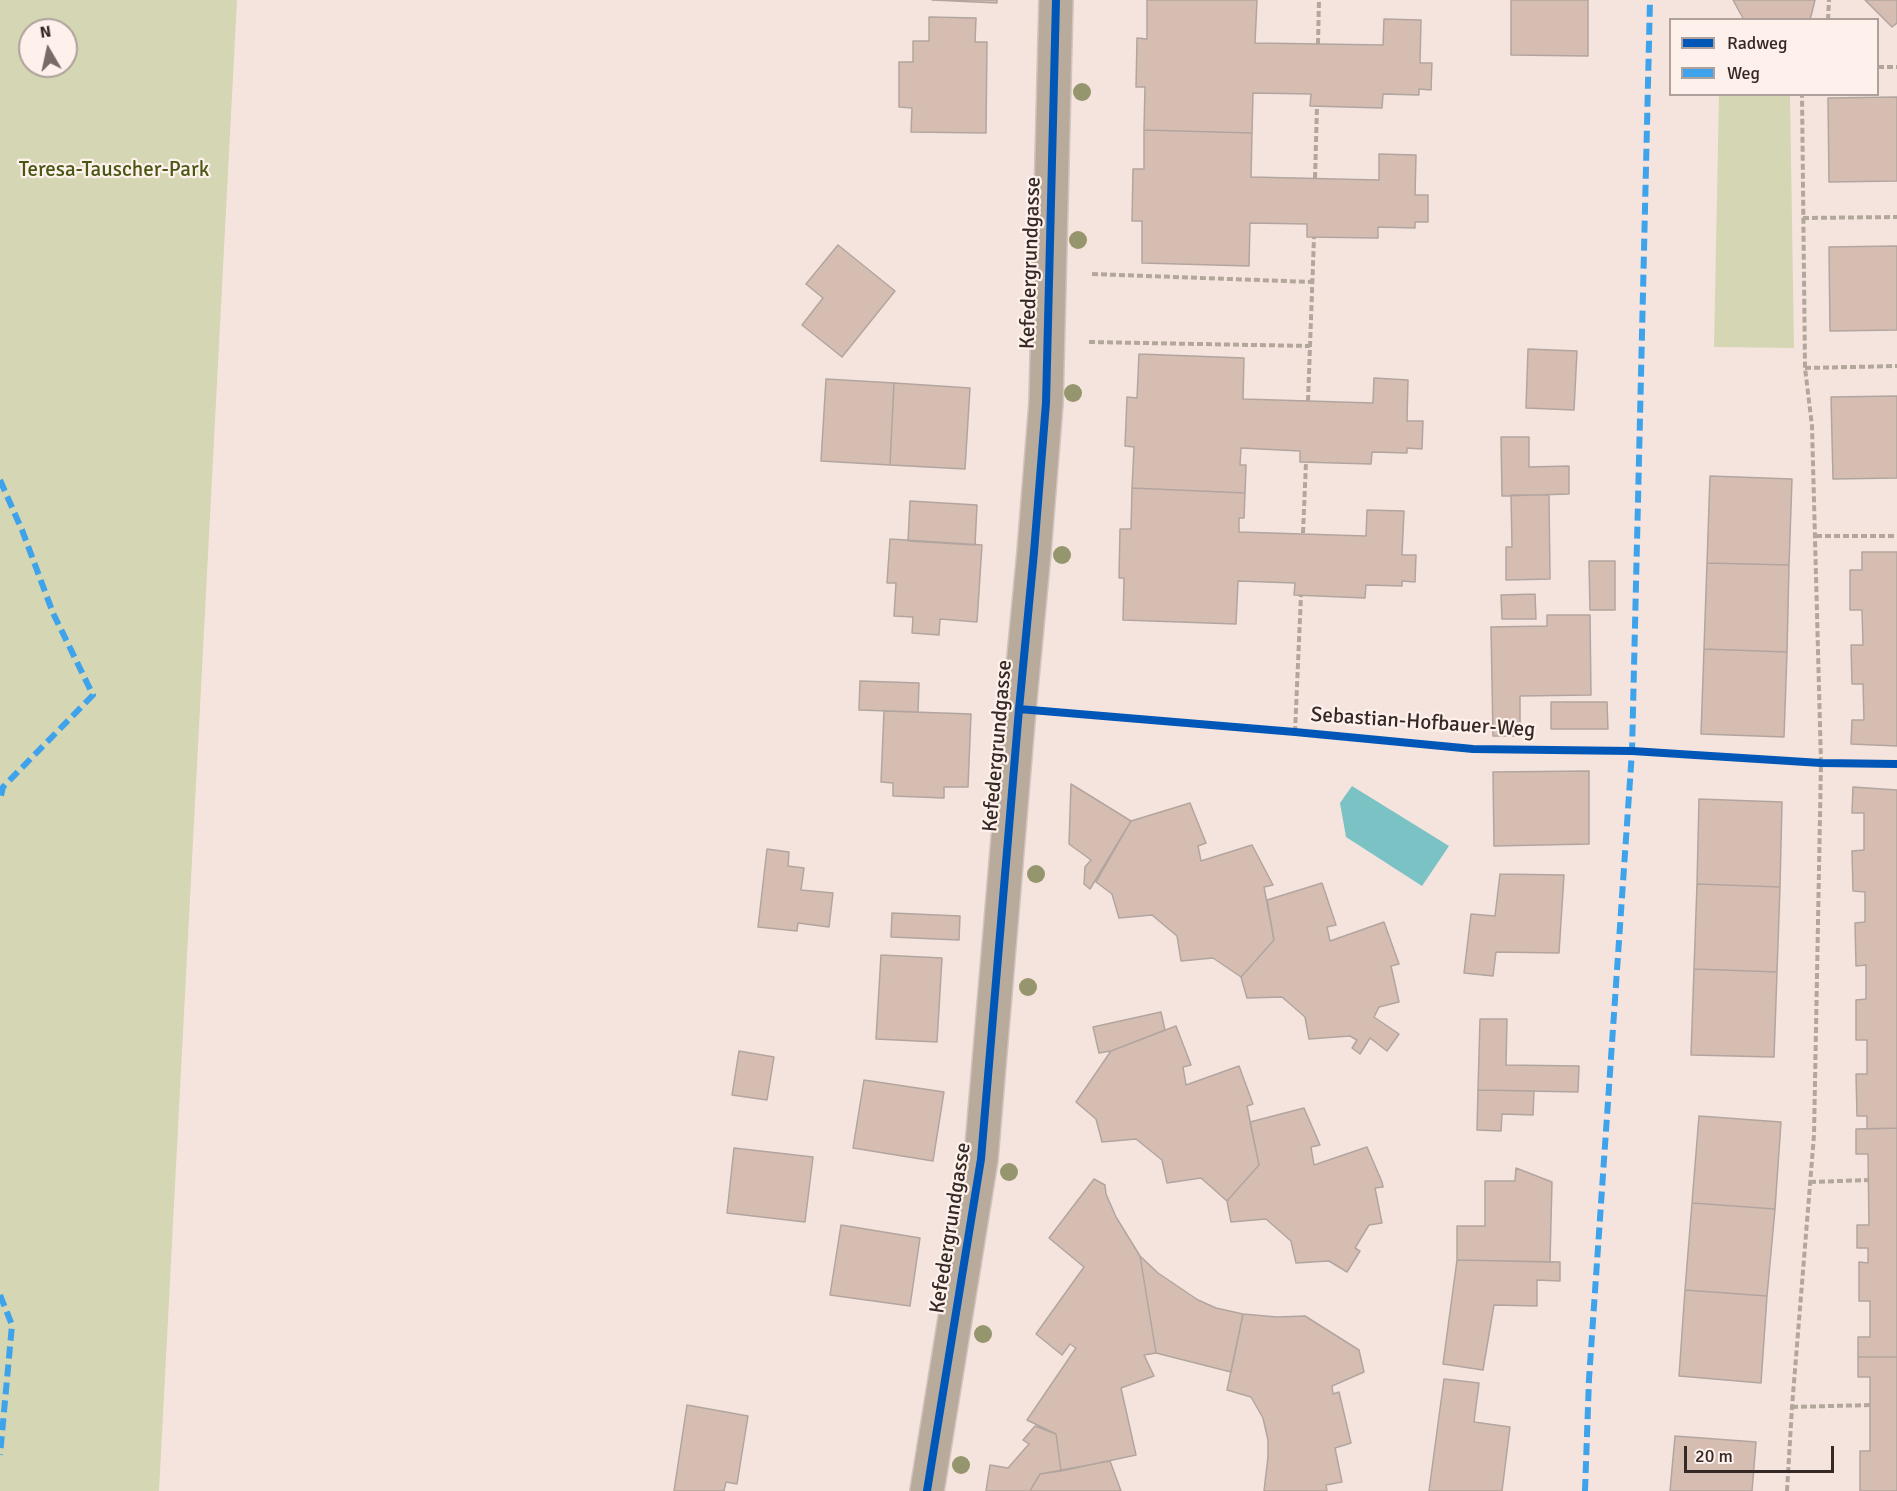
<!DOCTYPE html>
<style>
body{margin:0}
#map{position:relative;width:1897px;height:1491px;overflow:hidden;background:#f5e4dd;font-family:Signika,sans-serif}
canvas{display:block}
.legend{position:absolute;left:1669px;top:18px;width:210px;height:78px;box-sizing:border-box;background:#fef1ec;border:2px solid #aea19c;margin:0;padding:8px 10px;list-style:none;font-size:18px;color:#352925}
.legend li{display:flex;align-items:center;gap:12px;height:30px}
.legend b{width:30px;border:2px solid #aea19c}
.north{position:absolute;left:18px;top:18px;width:60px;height:60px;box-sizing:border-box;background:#fef1ec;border:2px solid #aea19c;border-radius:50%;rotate:351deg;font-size:16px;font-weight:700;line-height:24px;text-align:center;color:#352925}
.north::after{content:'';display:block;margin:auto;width:21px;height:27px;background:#786a65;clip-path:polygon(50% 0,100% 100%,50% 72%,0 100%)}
.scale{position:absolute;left:1684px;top:1446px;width:150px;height:27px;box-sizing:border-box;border:3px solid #352925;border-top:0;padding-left:8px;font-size:18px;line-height:21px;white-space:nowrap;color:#352925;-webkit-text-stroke:4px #fef1ec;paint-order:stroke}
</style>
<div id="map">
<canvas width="1897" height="1491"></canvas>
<ul class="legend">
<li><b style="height:8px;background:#0057b8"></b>Radweg</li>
<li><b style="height:8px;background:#3ea3eb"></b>Weg</li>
</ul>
<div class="north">N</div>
<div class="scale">20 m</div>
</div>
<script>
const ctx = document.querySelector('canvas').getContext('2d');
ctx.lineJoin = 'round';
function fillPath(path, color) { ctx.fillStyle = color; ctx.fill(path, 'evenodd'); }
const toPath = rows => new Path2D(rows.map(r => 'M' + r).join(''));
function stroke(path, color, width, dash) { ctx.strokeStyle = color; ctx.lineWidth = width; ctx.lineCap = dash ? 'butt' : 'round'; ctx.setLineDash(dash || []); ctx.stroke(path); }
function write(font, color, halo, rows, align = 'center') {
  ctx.font = font + ' Signika,sans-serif'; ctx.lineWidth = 4.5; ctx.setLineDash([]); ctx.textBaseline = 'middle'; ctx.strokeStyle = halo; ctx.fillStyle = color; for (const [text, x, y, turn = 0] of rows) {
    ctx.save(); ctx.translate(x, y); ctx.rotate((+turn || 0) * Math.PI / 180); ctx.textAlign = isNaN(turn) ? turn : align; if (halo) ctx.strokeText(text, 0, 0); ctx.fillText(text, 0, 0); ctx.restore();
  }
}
const green = toPath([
 [0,0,237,0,159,1491,0,1491],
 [30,30,66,30,66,66,30,66],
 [1719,95,1790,95,1794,348,1714,347]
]);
const water = toPath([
 [1352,786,1449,846,1422,886,1346,837,1340,803]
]);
const building = toPath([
 [932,0,997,0,997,3,932,0],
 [1147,0,1257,0,1255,43,1383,45,1384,19,1421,20,1420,63,1432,63,1431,90,1419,89,1419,95,1383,94,1382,108,1310,106,1311,94,1253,93,1252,133,1144,130,1145,87,1136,87,1137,38,1147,39,1147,0],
 [1511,0,1588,0,1588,56,1511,55,1511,0],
 [1733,0,1815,0,1810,20,1744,20,1733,0],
 [1865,0,1897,0,1897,23,1892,27,1865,0],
 [929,17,976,18,975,42,987,42,986,133,911,132,912,108,899,107,899,62,913,62,913,41,929,41,929,17],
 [1897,97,1897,181,1829,182,1828,98,1897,97],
 [1144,130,1252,133,1251,177,1379,180,1379,154,1416,155,1415,195,1428,195,1428,222,1415,222,1415,228,1378,227,1378,238,1307,237,1307,224,1250,223,1249,266,1142,263,1142,221,1132,221,1133,169,1144,169,1144,130],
 [838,245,895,291,842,357,802,325,823,298,806,284,838,245],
 [1897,246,1897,330,1830,331,1829,247,1897,246],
 [1528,349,1577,351,1574,410,1526,408,1528,349],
 [1139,354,1244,358,1243,399,1373,403,1374,378,1408,380,1407,421,1423,421,1422,449,1407,448,1407,453,1372,452,1371,464,1300,462,1300,451,1241,448,1240,465,1246,465,1245,493,1132,488,1134,447,1125,446,1127,397,1137,398,1139,354],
 [826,379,894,383,890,465,821,461,826,379],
 [894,383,970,388,965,469,890,465,894,383],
 [1897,396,1897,478,1833,479,1831,397,1897,396],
 [1501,437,1529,437,1529,467,1569,466,1569,494,1502,496,1501,437],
 [1710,476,1792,479,1789,565,1707,563,1710,476],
 [1132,488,1245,493,1244,518,1239,518,1239,532,1366,536,1367,510,1404,511,1402,555,1416,555,1415,582,1402,581,1402,586,1366,585,1365,598,1294,595,1295,583,1238,581,1236,624,1123,620,1124,578,1119,578,1120,529,1131,529,1132,488],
 [1511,495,1549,495,1550,579,1506,580,1506,547,1512,547,1511,495],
 [910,501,977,505,975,545,908,541,910,501],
 [890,539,982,545,977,622,940,619,939,635,912,633,913,617,894,616,896,583,887,583,890,539],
 [1862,552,1897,552,1897,746,1851,744,1852,720,1864,720,1863,684,1852,684,1851,645,1863,645,1862,610,1850,610,1850,570,1862,570,1862,552],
 [1589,561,1615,561,1615,610,1590,610,1589,561],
 [1707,563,1789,565,1787,652,1704,649,1707,563],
 [1535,594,1536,619,1502,619,1501,595,1535,594],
 [1547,615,1590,615,1591,695,1520,696,1520,736,1493,736,1491,627,1547,626,1547,615],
 [1704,649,1787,652,1784,737,1701,734,1704,649],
 [860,681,919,683,918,712,859,710,860,681],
 [1551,702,1607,702,1608,729,1551,729,1551,702],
 [884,711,971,714,968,787,944,787,944,798,893,796,893,783,881,782,884,711],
 [1589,771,1589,844,1494,846,1493,772,1589,771],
 [1071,784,1131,821,1090,889,1084,884,1085,867,1091,860,1069,844,1071,784],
 [1853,787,1897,790,1897,1128,1867,1129,1867,1116,1857,1116,1856,1074,1867,1074,1867,1040,1856,1040,1856,1000,1866,999,1866,965,1856,966,1855,923,1865,922,1865,892,1853,891,1852,851,1864,850,1864,813,1852,813,1853,787],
 [1699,799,1782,802,1780,887,1697,884,1699,799],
 [1190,803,1206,843,1198,846,1201,861,1252,845,1273,885,1264,887,1274,940,1241,977,1213,958,1181,961,1177,936,1152,915,1119,918,1112,894,1096,882,1131,821,1190,803],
 [767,849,789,852,788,866,804,868,801,890,833,893,829,927,798,923,797,931,758,927,767,849],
 [1500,874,1564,875,1559,953,1496,952,1493,976,1464,973,1471,914,1495,916,1500,874],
 [1322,883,1336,925,1327,927,1330,941,1384,922,1399,964,1391,966,1399,1002,1379,1007,1374,1017,1399,1034,1387,1051,1370,1038,1360,1054,1352,1048,1357,1040,1350,1036,1309,1039,1305,1017,1282,997,1247,998,1241,977,1274,940,1267,900,1322,883],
 [1697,884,1780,887,1777,972,1694,969,1697,884],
 [892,913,960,916,959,940,891,937,892,913],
 [881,955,942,958,937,1042,876,1039,881,955],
 [1694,969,1777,972,1774,1057,1691,1055,1694,969],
 [1161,1012,1165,1030,1111,1051,1099,1053,1093,1027,1161,1012],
 [1480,1019,1507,1019,1506,1065,1579,1066,1578,1092,1478,1090,1480,1019],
 [1176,1026,1191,1065,1183,1067,1186,1085,1239,1066,1253,1104,1247,1106,1259,1165,1227,1201,1201,1178,1167,1183,1162,1160,1136,1139,1102,1142,1096,1119,1076,1102,1111,1051,1176,1026],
 [739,1051,774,1057,767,1100,732,1095,739,1051],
 [864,1080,944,1092,933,1161,853,1148,864,1080],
 [1478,1090,1534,1091,1533,1115,1502,1114,1501,1131,1477,1130,1478,1090],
 [1304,1108,1320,1145,1311,1147,1314,1165,1367,1147,1382,1182,1383,1187,1375,1188,1382,1223,1369,1225,1355,1248,1360,1251,1347,1272,1329,1261,1296,1263,1291,1241,1266,1219,1231,1222,1227,1201,1259,1165,1250,1122,1304,1108],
 [1699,1116,1781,1122,1775,1209,1692,1203,1699,1116],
 [1897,1128,1897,1357,1858,1357,1858,1337,1870,1337,1870,1301,1859,1301,1859,1262,1868,1263,1868,1248,1857,1248,1857,1225,1869,1225,1868,1154,1856,1154,1856,1129,1897,1128],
 [734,1148,813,1157,805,1222,727,1213,734,1148],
 [1516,1168,1552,1182,1550,1262,1457,1260,1457,1226,1485,1226,1485,1181,1515,1181,1516,1168],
 [1094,1179,1105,1185,1106,1194,1116,1217,1140,1256,1156,1353,1144,1355,1154,1376,1121,1388,1136,1455,1061,1471,1056,1434,1027,1420,1076,1348,1070,1344,1062,1355,1036,1334,1084,1267,1049,1238,1094,1179],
 [1692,1203,1775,1209,1767,1296,1685,1290,1692,1203],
 [841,1225,920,1238,910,1306,830,1295,841,1225],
 [1140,1256,1158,1273,1198,1300,1216,1308,1243,1314,1231,1372,1156,1353,1140,1256],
 [1457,1260,1560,1262,1560,1281,1537,1280,1537,1306,1494,1305,1483,1370,1443,1364,1457,1260],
 [1685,1290,1767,1296,1761,1383,1679,1376,1685,1290],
 [1243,1314,1277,1317,1305,1316,1359,1350,1364,1372,1332,1386,1333,1394,1339,1392,1351,1443,1335,1448,1342,1482,1326,1485,1327,1491,1264,1491,1268,1457,1268,1440,1263,1418,1251,1397,1227,1390,1243,1314],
 [1858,1357,1897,1357,1897,1491,1860,1491,1860,1451,1870,1451,1870,1377,1858,1377,1858,1357],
 [1444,1379,1479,1383,1474,1422,1510,1427,1502,1491,1429,1491,1444,1379],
 [687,1405,748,1416,737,1484,726,1482,724,1491,674,1491,687,1405],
 [1035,1426,1056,1434,1061,1471,1040,1474,1030,1491,986,1491,990,1465,1008,1468,1029,1444,1023,1440,1035,1426],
 [1675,1436,1756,1442,1752,1491,1670,1491,1675,1436],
 [1110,1461,1121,1491,1030,1491,1040,1474,1110,1461]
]);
const path = toPath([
 [1828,20,1829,0],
 [1318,44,1319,0],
 [1878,67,1897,67],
 [1315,178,1317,106],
 [1803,218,1897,217],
 [1092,274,1313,282],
 [1089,342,1310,346],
 [1805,368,1897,366],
 [1308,401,1314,237],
 [1303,533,1306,462],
 [1816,536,1897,536],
 [1295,732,1301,595],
 [1810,1182,1869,1180],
 [1792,1407,1870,1405],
 [1787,1491,1792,1407,1814,1135,1821,763,1812,426,1805,368,1802,94]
]);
const minor = toPath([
 [927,1491,981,1159,1019,709,1034,552,1046,403,1056,0]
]);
const quiet = toPath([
 [0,480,22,530,53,613,93,695,3,787,0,800],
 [0,1295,12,1325,0,1455],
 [1585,1491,1589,1379,1632,751,1650,0]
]);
const cycleway = toPath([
 [1019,709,1295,732,1473,749,1632,751,1821,763,1897,764],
 [927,1491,981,1159,1019,709,1034,552,1046,403,1056,0]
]);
const trees = [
 [1082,92],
 [1078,240],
 [1073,393],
 [1062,555],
 [1036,874],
 [1028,987],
 [1009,1172],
 [983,1334],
 [961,1465]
];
const parkNames = [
 ["Teresa-Tauscher-Park",114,170]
];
const streetNames = [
 ["Kefedergrundgasse",1031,263,-88],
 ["Sebastian-Hofbauer-Weg",1423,723,4],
 ["Kefedergrundgasse",998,746,-85],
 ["Kefedergrundgasse",951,1228,-81]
];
fillPath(green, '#d5d6b3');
fillPath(water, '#7bc2c5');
fillPath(building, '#d6bdb2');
stroke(building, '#b2a59f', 1.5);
stroke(minor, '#d1c3be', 36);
stroke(path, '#b3a79c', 4, [6, 3]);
stroke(minor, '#b8ab9b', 33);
stroke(quiet, '#3ea3eb', 6, [12, 6]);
stroke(cycleway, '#0057b8', 8);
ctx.fillStyle = '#96966e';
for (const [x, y] of trees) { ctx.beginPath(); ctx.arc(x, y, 9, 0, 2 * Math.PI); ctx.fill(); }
write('21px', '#485714', '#fef1ec', parkNames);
write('21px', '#352925', '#fef1ec', streetNames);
</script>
